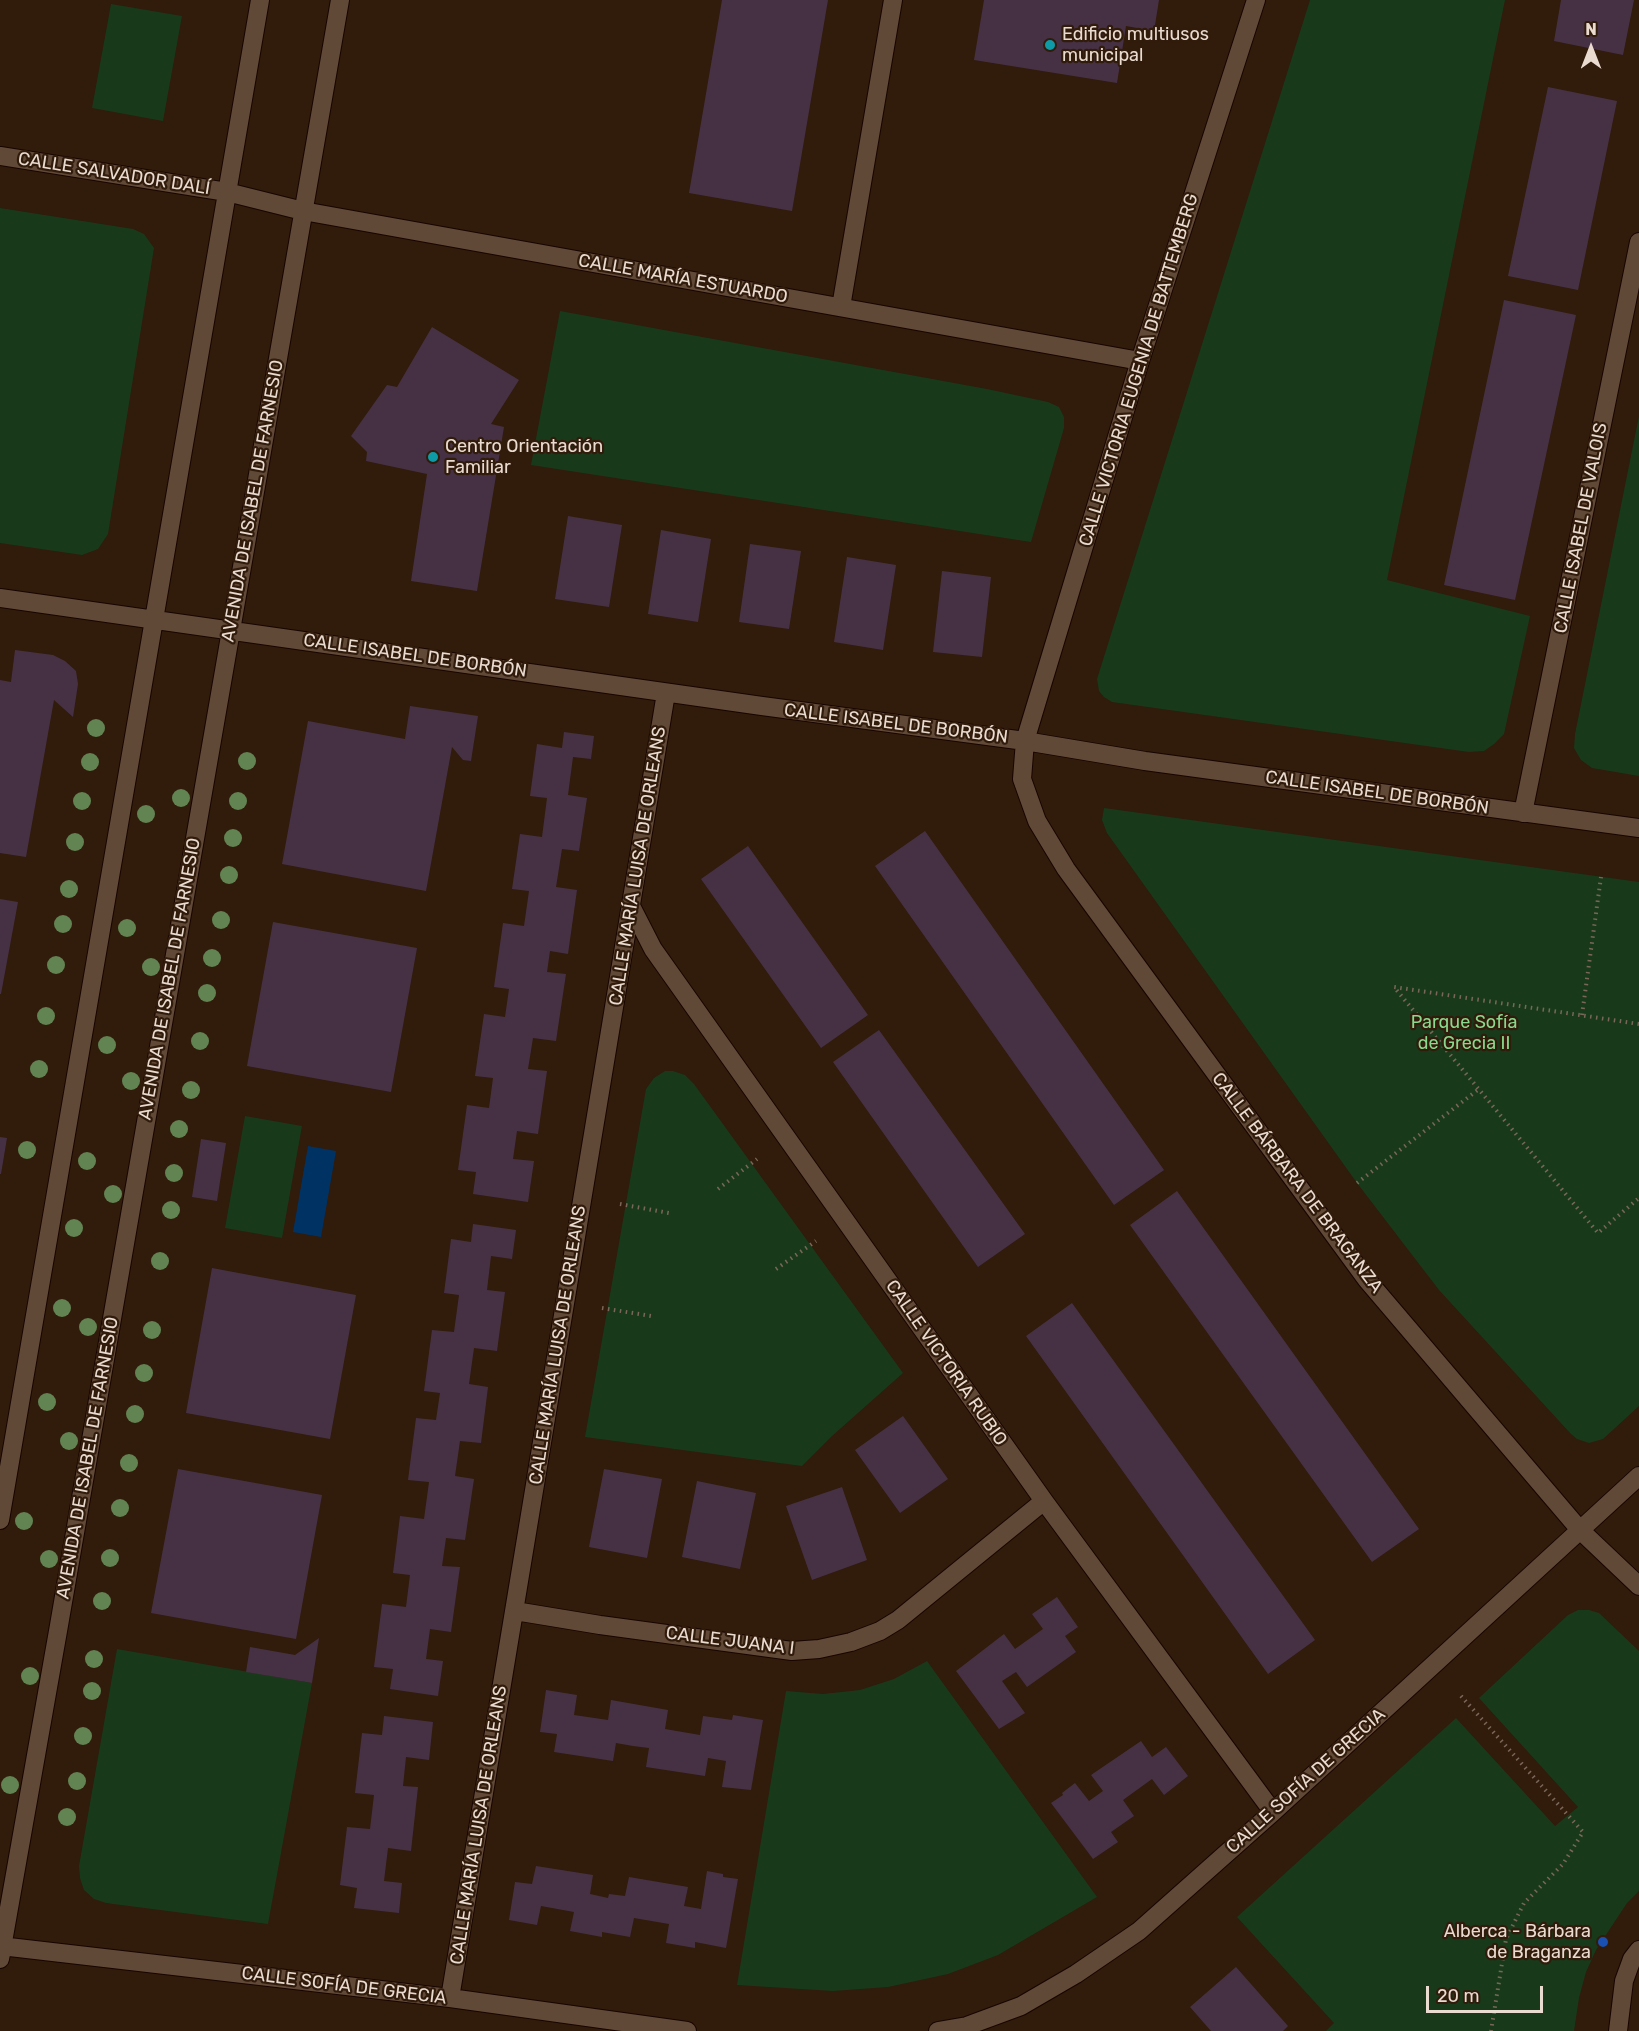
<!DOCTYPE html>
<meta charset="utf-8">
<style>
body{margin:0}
#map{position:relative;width:1639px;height:2031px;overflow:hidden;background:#311b0b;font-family:Rubik,sans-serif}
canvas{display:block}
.north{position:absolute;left:1561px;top:18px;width:60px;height:60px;-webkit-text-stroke:4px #311b0b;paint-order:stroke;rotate:0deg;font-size:16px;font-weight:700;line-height:24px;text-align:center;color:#eadbd1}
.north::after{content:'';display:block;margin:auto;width:21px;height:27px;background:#eadbd1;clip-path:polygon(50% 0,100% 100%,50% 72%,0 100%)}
.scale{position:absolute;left:1426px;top:1986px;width:117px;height:27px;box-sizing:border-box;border:3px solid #eadbd1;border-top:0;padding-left:8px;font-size:18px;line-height:21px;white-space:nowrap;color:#eadbd1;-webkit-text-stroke:4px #311b0b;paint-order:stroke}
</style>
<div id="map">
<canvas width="1639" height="2031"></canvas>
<div class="north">N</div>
<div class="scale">20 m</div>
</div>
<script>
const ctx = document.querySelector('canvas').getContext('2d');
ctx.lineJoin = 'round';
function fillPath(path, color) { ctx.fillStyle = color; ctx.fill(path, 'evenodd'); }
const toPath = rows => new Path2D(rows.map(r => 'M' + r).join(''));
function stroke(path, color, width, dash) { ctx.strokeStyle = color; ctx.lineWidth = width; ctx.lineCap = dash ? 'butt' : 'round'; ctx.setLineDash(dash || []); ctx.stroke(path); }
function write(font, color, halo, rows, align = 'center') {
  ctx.font = font + ' Rubik,sans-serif'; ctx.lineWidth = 4.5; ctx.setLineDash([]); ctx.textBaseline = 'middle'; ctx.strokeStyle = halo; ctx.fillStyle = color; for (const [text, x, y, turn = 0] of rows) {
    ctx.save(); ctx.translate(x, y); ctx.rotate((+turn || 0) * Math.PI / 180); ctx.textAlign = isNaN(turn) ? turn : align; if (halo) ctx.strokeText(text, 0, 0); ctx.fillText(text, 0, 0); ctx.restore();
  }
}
const green = toPath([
 [1310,0,1505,0,1387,580,1530,616,1504,734,1494,744,1484,751,1469,752,1112,702,1104,697,1099,691,1097,679],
 [111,4,182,16,163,121,92,108],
 [0,208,133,229,144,234,154,248,108,534,98,549,82,555,0,543],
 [560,311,987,389,1048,402,1059,407,1064,417,1064,428,1031,542,531,465],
 [1639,416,1639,776,1592,768,1581,760,1574,748,1575,734],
 [1104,808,1639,882,1639,1406,1603,1439,1589,1443,1577,1439,1571,1434,1439,1290,1357,1183,1107,833,1102,820],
 [665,1071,673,1071,685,1075,694,1084,903,1373,832,1436,802,1466,585,1437,646,1089,654,1078],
 [245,1116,302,1126,282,1238,225,1228],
 [1578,1610,1589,1610,1599,1613,1639,1651,1639,1891,1627,1903,1596,1950,1586,1972,1579,1998,1574,2031,1326,2031,1334,2023,1237,1917,1456,1718,1555,1826,1578,1807,1479,1698,1568,1615],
 [117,1649,312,1683,268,1924,106,1903,94,1899,84,1890,80,1878,79,1866],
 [927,1661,1097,1897,998,1955,948,1974,888,1987,833,1991,737,1985,786,1691,823,1694,860,1690,894,1679]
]);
const water = toPath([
 [308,1146,336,1151,321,1237,293,1232]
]);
const building = toPath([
 [722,0,828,0,792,211,689,193],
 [984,0,1159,0,1154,31,1126,26,1117,83,974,60],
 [1561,0,1634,0,1623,55,1554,41],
 [1548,87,1617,101,1578,290,1508,276],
 [1504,300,1576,315,1515,600,1444,585],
 [432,327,519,380,491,424,504,427,477,591,411,581,427,474,366,461,367,452,351,436,387,385,397,387],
 [568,516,622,525,609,607,555,599],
 [661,530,711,539,698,622,648,614],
 [750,544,801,551,789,629,739,622],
 [847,557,896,565,883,650,834,642],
 [942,571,991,577,982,657,933,652],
 [15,650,53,655,65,661,76,671,78,684,73,717,54,700,26,857,0,853,0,680,11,682],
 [410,706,478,716,471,761,463,760,452,747,426,891,282,864,308,721,405,739],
 [564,732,594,736,591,759,573,757,568,795,587,798,579,851,562,849,556,887,577,890,568,954,550,951,547,972,566,974,556,1041,533,1038,528,1069,547,1071,538,1134,517,1131,513,1159,534,1161,528,1202,473,1194,476,1172,458,1170,467,1105,489,1108,493,1078,475,1076,484,1014,505,1017,509,989,494,987,503,923,524,926,529,891,512,889,520,834,542,837,547,798,530,796,537,744,562,748],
 [925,831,1164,1170,1114,1205,875,866],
 [748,846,868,1015,821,1048,701,879],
 [0,899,18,902,1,994,0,994],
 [273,922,417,948,391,1092,247,1066],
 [879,1030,1025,1234,978,1267,833,1062],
 [0,1137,7,1138,1,1174,0,1174],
 [201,1139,226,1143,217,1201,192,1197],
 [1177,1191,1419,1529,1372,1562,1130,1225],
 [473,1224,516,1230,512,1259,491,1256,487,1290,505,1292,497,1351,474,1348,469,1384,488,1387,481,1443,460,1441,455,1476,474,1479,465,1540,446,1538,442,1566,460,1567,451,1632,430,1629,426,1659,443,1661,438,1696,390,1689,393,1669,374,1667,382,1604,406,1607,410,1575,393,1573,400,1516,424,1519,429,1482,408,1480,416,1418,436,1420,440,1393,424,1391,432,1330,454,1332,459,1295,444,1293,451,1239,471,1242],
 [212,1268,356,1295,330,1439,186,1413],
 [1072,1303,1315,1640,1268,1674,1026,1336],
 [903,1416,948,1479,900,1513,855,1450],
 [178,1469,322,1495,296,1639,151,1613],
 [604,1469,662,1479,647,1558,589,1547],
 [697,1481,756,1493,740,1569,682,1557],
 [842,1487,867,1560,812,1580,786,1506],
 [1057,1597,1078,1627,1065,1636,1076,1652,1027,1687,1016,1672,1002,1681,1025,1713,999,1729,956,1671,1004,1634,1015,1649,1043,1629,1032,1614],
 [319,1638,312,1683,246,1672,250,1647,295,1655],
 [546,1690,577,1695,574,1715,608,1720,611,1700,668,1710,665,1729,700,1735,703,1716,732,1720,733,1715,763,1720,751,1790,722,1787,726,1761,708,1758,705,1776,646,1767,649,1748,633,1746,616,1743,613,1761,554,1752,557,1734,540,1732],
 [384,1716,433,1722,429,1760,406,1757,403,1786,418,1787,411,1851,388,1848,384,1881,402,1883,399,1913,354,1908,357,1888,340,1885,347,1827,370,1829,374,1795,355,1793,362,1733,382,1735],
 [1141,1741,1152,1757,1166,1747,1188,1776,1164,1795,1152,1779,1123,1800,1134,1816,1111,1832,1118,1842,1093,1859,1051,1803,1063,1795,1062,1793,1075,1783,1089,1801,1103,1791,1091,1775],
 [536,1866,593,1875,590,1894,608,1898,609,1894,625,1896,629,1877,688,1887,684,1906,701,1909,707,1871,723,1874,723,1877,738,1879,726,1948,695,1942,695,1948,666,1943,669,1924,634,1918,630,1937,602,1932,602,1937,570,1931,574,1912,541,1906,537,1925,509,1920,515,1882,532,1884],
 [1236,1967,1288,2026,1283,2031,1211,2031,1190,2007]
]);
const path = toPath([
 [1582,1015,1601,877],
 [1639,1024,1394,987,1598,1233,1639,1198],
 [1357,1183,1479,1089],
 [718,1189,757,1159],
 [620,1204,669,1213],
 [776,1269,816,1241],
 [602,1308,651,1316],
 [1461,1696,1583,1832,1563,1864,1524,1903,1506,1939,1491,2031]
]);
const minor = toPath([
 [1256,0,1140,361,1025,741,1022,779,1037,821,1066,869,1367,1280,1580,1530,1639,1586],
 [0,156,227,192,303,211,1140,361],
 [841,307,893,0],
 [0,598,762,706,1025,741,1145,761,1639,828],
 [1523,813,1639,242],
 [631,906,653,949,1044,1501,1273,1812],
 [0,1520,260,0],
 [515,1611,600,1625,792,1651,819,1649,851,1642,880,1631,898,1620,1044,1501],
 [0,1946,450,1998,687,2031],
 [0,1959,58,1631,340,0],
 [450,1998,666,693],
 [938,2031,967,2026,1021,2006,1076,1974,1139,1931,1273,1812,1639,1476],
 [1618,2031,1624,1981,1632,1959,1639,1950]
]);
const trees = [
 [96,728],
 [247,761],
 [90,762],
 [181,798],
 [82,801],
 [238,801],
 [146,814],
 [233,838],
 [75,842],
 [229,875],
 [69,889],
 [221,920],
 [63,924],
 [127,928],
 [212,958],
 [56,965],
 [151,967],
 [207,993],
 [46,1016],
 [200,1041],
 [107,1045],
 [39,1069],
 [131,1081],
 [191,1090],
 [179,1129],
 [27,1150],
 [87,1161],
 [174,1173],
 [113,1194],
 [171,1210],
 [74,1228],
 [160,1261],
 [62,1308],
 [88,1327],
 [152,1330],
 [144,1373],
 [47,1402],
 [135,1414],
 [69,1441],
 [129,1463],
 [120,1508],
 [24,1521],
 [110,1558],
 [49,1559],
 [102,1601],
 [94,1659],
 [30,1676],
 [92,1691],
 [83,1736],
 [77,1781],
 [10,1785],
 [67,1817]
];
const markers = [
 [1050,45,6,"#0f9aa8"],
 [433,457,6,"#0f9aa8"],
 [1603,1942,6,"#1a4fb4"]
];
const poiNames = [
 ["Edificio multiusos",1062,35],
 ["municipal",1062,56],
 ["Centro Orientación",445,447],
 ["Familiar",445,468],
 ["Alberca - Bárbara",1591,1932,"right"],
 ["de Braganza",1591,1953,"right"]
];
const streetNames = [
 ["CALLE SALVADOR DALÍ",114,174,9],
 ["CALLE MARÍA ESTUARDO",683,279,10],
 ["CALLE VICTORIA EUGENIA DE BATTEMBERG",1139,370,-73],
 ["AVENIDA DE ISABEL DE FARNESIO",253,501,-80],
 ["CALLE ISABEL DE VALOIS",1581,528,-79],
 ["CALLE ISABEL DE BORBÓN",415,656,8],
 ["CALLE ISABEL DE BORBÓN",896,724,7],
 ["CALLE ISABEL DE BORBÓN",1377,793,8],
 ["CALLE MARÍA LUISA DE ORLEANS",638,866,-81],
 ["AVENIDA DE ISABEL DE FARNESIO",170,979,-80],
 ["CALLE BÁRBARA DE BRAGANZA",1297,1183,53],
 ["CALLE MARÍA LUISA DE ORLEANS",558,1345,-81],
 ["CALLE VICTORIA RUBIO",946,1363,55],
 ["AVENIDA DE ISABEL DE FARNESIO",88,1458,-80],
 ["CALLE JUANA I",730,1641,7],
 ["CALLE SOFÍA DE GRECIA",1306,1781,-42],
 ["CALLE MARÍA LUISA DE ORLEANS",479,1825,-81],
 ["CALLE SOFÍA DE GRECIA",344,1986,7]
];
const parkNames = [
 ["Parque Sofía",1464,1023],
 ["de Grecia II",1464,1044]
];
fillPath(green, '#183a1a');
fillPath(water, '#003364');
fillPath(building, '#463144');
stroke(minor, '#180500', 20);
stroke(path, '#7a6759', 4, [1.5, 4.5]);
stroke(minor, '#614938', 18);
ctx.fillStyle = '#628352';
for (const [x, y] of trees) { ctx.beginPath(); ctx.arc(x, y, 9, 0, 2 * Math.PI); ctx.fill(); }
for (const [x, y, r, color] of markers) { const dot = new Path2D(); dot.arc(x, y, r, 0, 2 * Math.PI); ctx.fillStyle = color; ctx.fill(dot); stroke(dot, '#311b0b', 2); }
write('18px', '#eadbd1', '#311b0b', poiNames, 'left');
write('18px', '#eadbd1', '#311b0b', streetNames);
write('18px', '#8ad88d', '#311b0b', parkNames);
</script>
